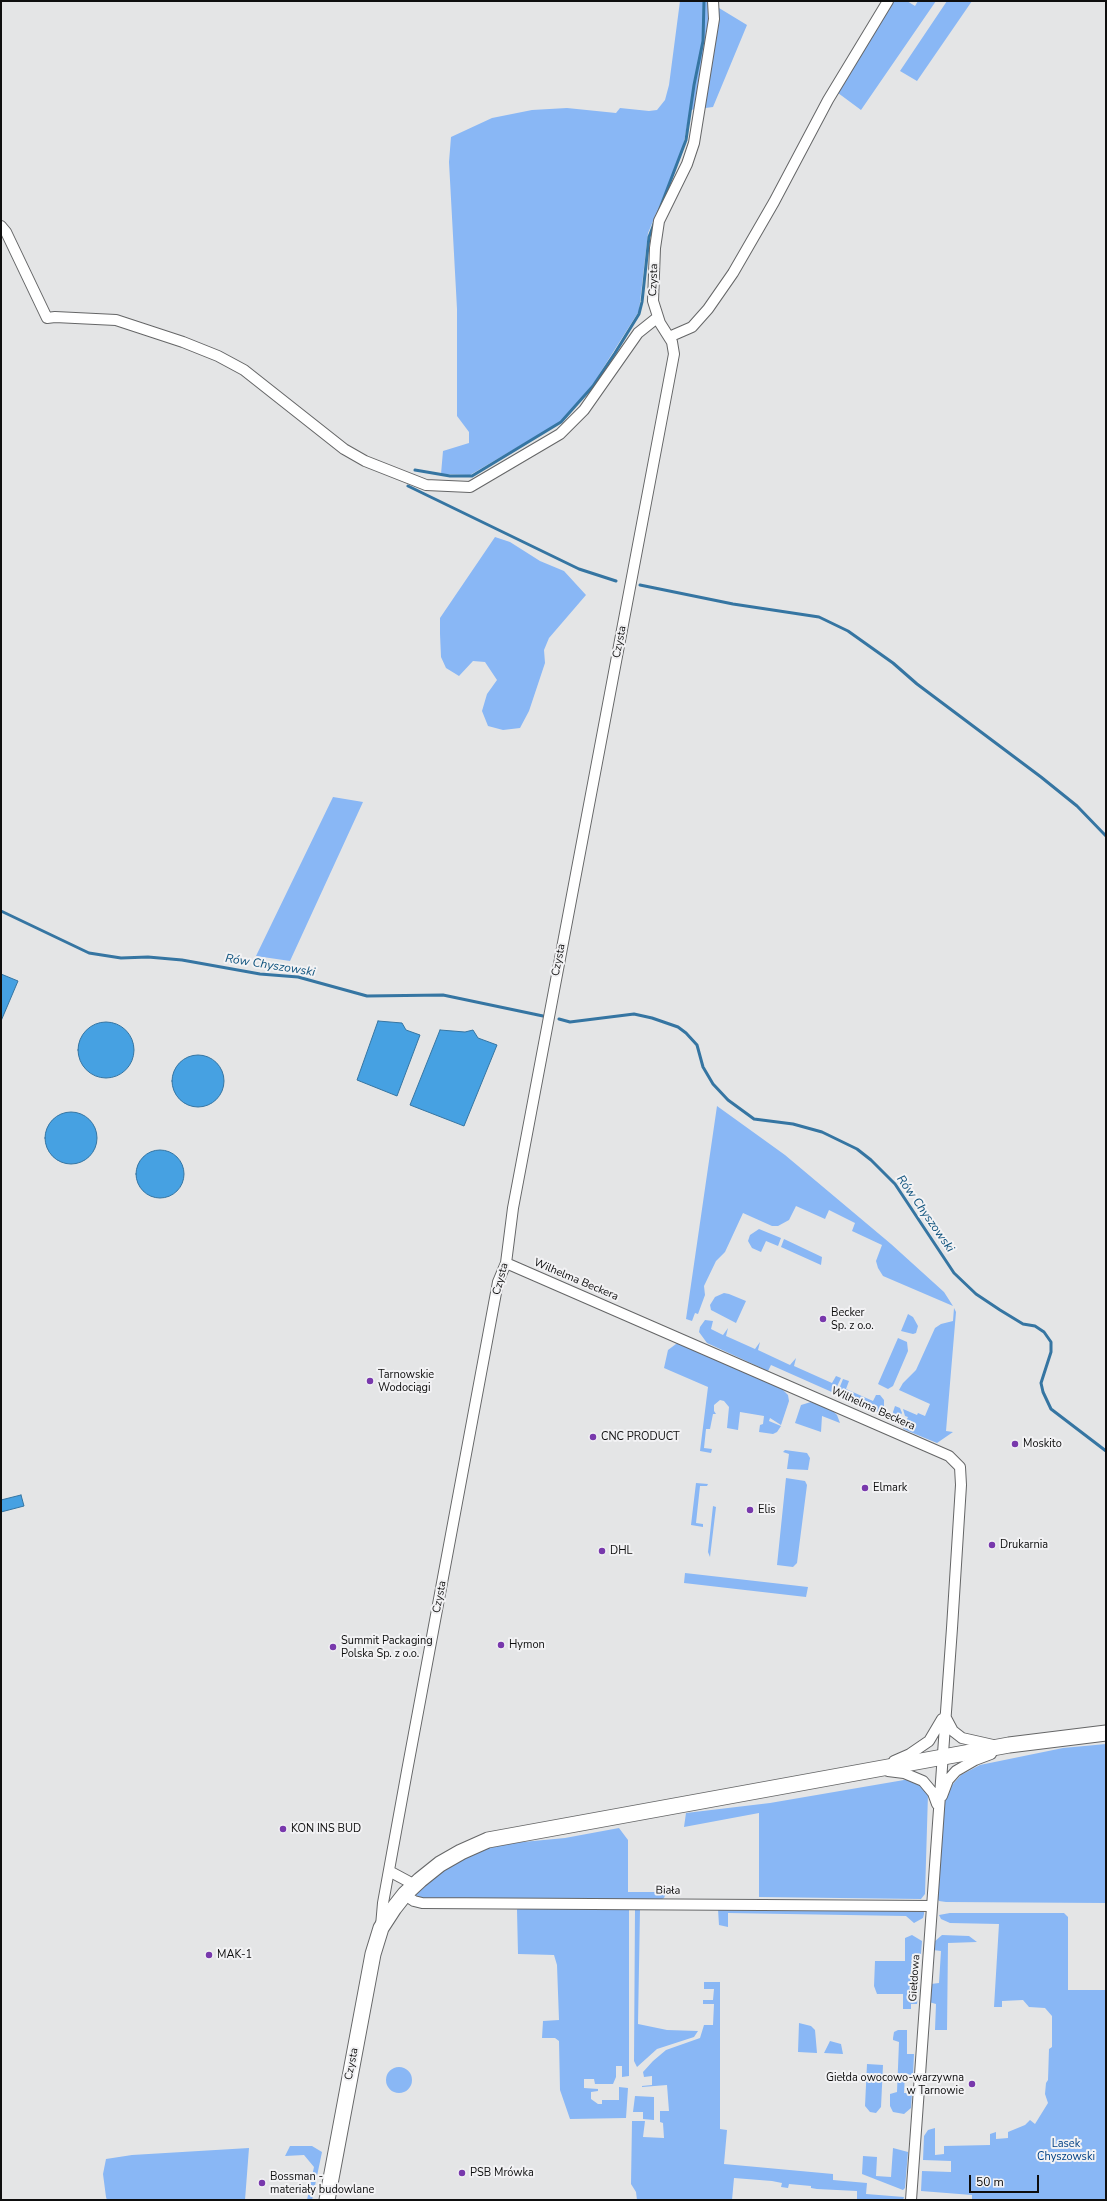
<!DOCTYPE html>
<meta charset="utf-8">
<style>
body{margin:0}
#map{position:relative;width:1107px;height:2201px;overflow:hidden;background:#e4e5e6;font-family:"Nunito Sans",sans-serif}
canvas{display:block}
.frame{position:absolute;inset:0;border:2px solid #0e0e0e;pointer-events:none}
.scale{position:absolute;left:969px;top:2175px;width:70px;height:18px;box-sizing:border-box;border:2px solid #0e0e0e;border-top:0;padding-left:5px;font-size:12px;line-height:14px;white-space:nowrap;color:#0e0e0e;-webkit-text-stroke:3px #f2f2f4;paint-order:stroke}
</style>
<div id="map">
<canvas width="1107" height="2201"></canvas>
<div class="frame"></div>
<div class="scale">50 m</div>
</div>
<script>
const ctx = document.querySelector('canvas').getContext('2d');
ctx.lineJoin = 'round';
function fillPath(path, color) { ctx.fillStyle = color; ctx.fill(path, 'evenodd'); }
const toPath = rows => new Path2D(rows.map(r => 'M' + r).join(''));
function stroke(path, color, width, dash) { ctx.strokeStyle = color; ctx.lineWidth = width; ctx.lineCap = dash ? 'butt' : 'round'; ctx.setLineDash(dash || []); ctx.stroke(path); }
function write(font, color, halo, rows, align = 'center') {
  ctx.font = font + ' "Nunito Sans",sans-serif'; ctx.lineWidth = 4; ctx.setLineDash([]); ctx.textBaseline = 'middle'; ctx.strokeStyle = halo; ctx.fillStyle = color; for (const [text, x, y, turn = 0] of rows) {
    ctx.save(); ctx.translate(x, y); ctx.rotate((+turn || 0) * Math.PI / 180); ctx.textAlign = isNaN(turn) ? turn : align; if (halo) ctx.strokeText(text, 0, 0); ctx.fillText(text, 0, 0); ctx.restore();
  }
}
const green = toPath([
 [680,1,713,1,713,16,719,8,747,25,713,107,690,110,682,152,648,233,639,311,593,384,562,421,470,475,441,474,443,451,469,443,469,432,457,416,457,309,449,162,451,137,492,118,532,110,567,108,616,113,620,108,649,111,657,110,665,100,669,85],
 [888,1,907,1,915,6,918,1,936,1,861,110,834,90],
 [947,1,972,1,917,81,900,71],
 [495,537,510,542,540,561,564,571,586,595,549,638,544,650,545,663,529,711,520,728,503,730,488,726,482,711,487,694,497,680,485,662,473,661,459,676,446,668,441,657,440,634,440,618],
 [333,797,363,802,290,961,256,956],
 [717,1106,785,1155,891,1244,944,1292,953,1306,883,1276,878,1268,876,1261,882,1245,852,1231,855,1223,829,1210,825,1219,796,1206,789,1220,778,1226,772,1226,743,1213,725,1252,716,1261,704,1286,705,1295,698,1314,695,1313,692,1321,686,1319],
 [759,1229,781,1238,778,1246,766,1241,761,1252,752,1248,748,1241,750,1235],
 [784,1239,822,1257,821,1265,781,1247],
 [724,1293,729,1294,746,1301,736,1323,711,1310,710,1305,715,1297],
 [954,1308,956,1312,946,1431,953,1432,937,1443,903,1429,904,1427,895,1421,893,1412,895,1406,900,1408,902,1413,897,1420,905,1423,908,1417,905,1416,903,1409,917,1415,918,1413,925,1416,930,1404,899,1390,903,1383,916,1370,935,1328,941,1324,953,1321],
 [908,1314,913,1317,918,1326,916,1333,913,1334,901,1331],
 [705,1320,713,1321,711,1329,723,1335,728,1328,726,1336,755,1349,760,1342,758,1350,790,1365,796,1358,794,1366,832,1383,836,1376,841,1378,834,1393,771,1365,768,1371,707,1343,699,1332,700,1327],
 [898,1338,907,1342,908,1351,893,1386,888,1389,878,1384],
 [676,1344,682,1344,780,1387,788,1395,789,1401,781,1425,770,1418,769,1421,781,1426,777,1432,773,1434,759,1432,760,1425,763,1424,764,1416,740,1412,738,1430,727,1428,729,1407,724,1401,720,1400,714,1405,714,1411,716,1414,713,1414,710,1429,706,1429,704,1448,712,1449,711,1453,700,1451,708,1387,664,1368,668,1350],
 [843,1379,849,1381,846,1389,873,1401,876,1395,880,1395,884,1400,884,1406,877,1412,837,1394],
 [811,1402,831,1409,837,1415,840,1423,822,1416,821,1432,795,1423,801,1405],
 [785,1450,807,1453,810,1458,808,1470,787,1469,789,1454,783,1452],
 [786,1478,805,1481,807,1485,797,1563,793,1567,777,1565],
 [696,1483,708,1484,707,1486,700,1486,696,1523,703,1524,703,1527,691,1525],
 [713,1506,716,1507,710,1557,708,1552],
 [685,1573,808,1587,806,1597,684,1583],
 [1106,1744,1106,1903,946,1902,939,1901,937,1898,943,1806,952,1785,961,1775,980,1765,1063,1748],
 [904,1780,915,1780,922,1784,928,1794,925,1894,921,1899,759,1897,759,1813,684,1827,686,1813,770,1803],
 [619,1828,628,1840,628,1892,665,1892,666,1893,664,1898,658,1901,446,1900,417,1898,416,1894,437,1875,463,1858,490,1847,512,1843,565,1838],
 [519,1904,629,1909,629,2076,622,2077,622,2066,616,2066,616,2077,613,2084,595,2084,594,2079,584,2079,584,2088,598,2089,598,2091,591,2092,591,2099,598,2104,602,2104,602,2100,619,2100,619,2087,628,2088,626,2118,570,2119,560,2090,559,2041,555,2038,542,2038,543,2021,559,2020,557,1965,554,1955,518,1954,517,1910],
 [635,1909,640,1909,638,2024,667,2030,698,2031,694,2037,657,2049,637,2067,634,2061],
 [718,1909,924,1910,924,1914,923,1918,914,1923,906,1916,728,1913,728,1927,719,1925],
 [950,1913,1064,1913,1068,1917,1068,1990,1106,1990,1106,2200,972,2200,972,2195,921,2191,922,2171,951,2172,951,2161,923,2160,924,2136,928,2130,935,2128,935,2155,944,2154,944,2146,990,2145,990,2134,996,2132,996,2139,1008,2138,1008,2132,1025,2125,1030,2120,1035,2124,1048,2103,1045,2094,1046,2083,1048,2080,1049,2049,1052,2047,1052,2016,1045,2008,1029,2007,1023,2000,1002,2001,1002,2007,994,2007,999,1924,950,1923,941,1919,939,1915],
 [912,1935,922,1941,921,1954,912,1954,911,1984,919,1984,917,2004,911,2004,911,2009,903,2009,903,1994,877,1994,874,1986,875,1961,905,1961,905,1938],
 [942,1935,969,1936,977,1942,948,1943,947,2030,935,2030,936,2004,929,2002,931,1984,939,1983,941,1951,933,1950,934,1942],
 [704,1982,720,1982,720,2129,727,2130,724,2164,833,2174,833,2180,867,2183,866,2194,904,2197,903,2200,857,2200,857,2191,817,2189,811,2188,811,2186,789,2184,788,2188,781,2187,782,2183,772,2181,734,2178,732,2200,637,2200,636,2192,631,2184,632,2121,645,2121,643,2137,664,2138,663,2123,660,2122,660,2111,669,2111,667,2085,642,2087,642,2086,652,2085,652,2076,644,2077,643,2072,653,2061,666,2050,700,2038,704,2025,713,2025,714,2004,703,2004,703,2000,713,2000,714,1989,704,1989],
 [799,2023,811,2026,815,2030,817,2053,798,2052],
 [898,2030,907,2030,907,2054,914,2054,913,2075,905,2074,904,2093,912,2093,911,2108,904,2114,893,2112,890,2106,890,2094,897,2092,899,2042,893,2040,893,2038,894,2032],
 [830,2041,841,2044,843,2054,824,2053],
 [867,2064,883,2065,881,2107,876,2113,870,2112,865,2106],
 '386 2080a13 13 0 1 1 26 0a13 13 0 1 1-26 0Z',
 [635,2096,654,2097,654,2120,643,2119,643,2112,633,2112],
 [290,2146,312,2146,322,2152,312,2200,307,2200,314,2167,304,2155,285,2156],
 [249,2148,245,2200,107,2200,106,2197,103,2174,106,2159,132,2155],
 [893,2148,908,2152,905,2188,903,2190,862,2174,863,2156,877,2157,876,2176,891,2177]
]);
const water = toPath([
 [1,974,18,981,1,1021,1,974],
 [378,1021,402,1023,406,1030,420,1035,397,1096,357,1080,378,1021],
 '78 1050a28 28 0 1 1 56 0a28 28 0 1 1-56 0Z',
 [440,1030,465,1032,473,1030,478,1038,497,1045,464,1126,410,1105,440,1030],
 '172 1081a26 26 0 1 1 52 0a26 26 0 1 1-52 0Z',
 '45 1138a26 26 0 1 1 52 0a26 26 0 1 1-52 0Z',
 '136 1174a24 24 0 1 1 48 0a24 24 0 1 1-48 0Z',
 [21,1495,24,1506,1,1512,1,1500,21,1495]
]);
const stream = toPath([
 [415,470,450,476,472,476,561,422,593,386,615,353,639,314,642,302,649,237,686,140,694,85,703,41,704,1],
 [408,486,579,569,616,581],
 [640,585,733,604,819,617,848,631,893,663,917,684,1041,777,1077,806,1106,836],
 [1,911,89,953,121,958,148,957,182,960,260,974,298,977,367,996,443,995,543,1016],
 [559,1019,570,1022,634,1014,652,1018,678,1027,686,1033,697,1045,703,1067,713,1084,728,1100,754,1119,793,1124,822,1132,857,1149,871,1160,895,1184,954,1273,976,1294,1000,1310,1023,1324,1035,1326,1044,1332,1051,1342,1051,1352,1041,1383,1043,1392,1051,1409,1106,1451]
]);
const minor = toPath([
 [1,226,6,232,47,318,55,317,116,320,183,342,218,356,244,370,344,449,365,461,426,485,470,487,560,434,584,410,638,333,658,317],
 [669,337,692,327,708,309,733,273,774,202,828,100,888,1],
 [506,1263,949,1456,960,1467,961,1485,952,1628,911,2200],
 [945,1716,953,1731,962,1738,993,1745],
 [894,1761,910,1754,929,1741,942,1719],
 [888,1771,904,1773,923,1781,933,1793,937,1804],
 [942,1796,948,1780,956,1771,975,1760,991,1754],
 [389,1871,415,1885],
 [405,1895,414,1901,422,1903,932,1906],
 [381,1926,383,1903,407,1771,498,1282,506,1263,513,1208,674,354,672,342,660,323,653,301,655,248,659,221,687,164,694,143,714,19,713,1]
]);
const secondary = toPath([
 [327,2200,373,1954,381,1928,394,1908,405,1894,420,1880,440,1864,461,1852,488,1840,1009,1745,1106,1733]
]);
const markers = [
 [823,1319,4,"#7838ac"],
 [370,1381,4,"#7838ac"],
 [593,1437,4,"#7838ac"],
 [1015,1444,4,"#7838ac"],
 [865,1488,4,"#7838ac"],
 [750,1510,4,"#7838ac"],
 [992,1545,4,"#7838ac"],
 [602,1551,4,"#7838ac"],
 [501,1645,4,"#7838ac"],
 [333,1647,4,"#7838ac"],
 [283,1829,4,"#7838ac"],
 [209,1955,4,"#7838ac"],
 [972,2084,4,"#7838ac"],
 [462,2173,4,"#7838ac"],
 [262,2183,4,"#7838ac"]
];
const streetNames = [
 ["Czysta",654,280,-88],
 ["Czysta",620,642,-79],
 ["Czysta",559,960,-79],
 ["Czysta",501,1279,-75],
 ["Wilhelma Beckera",576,1280,23],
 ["Wilhelma Beckera",873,1409,24],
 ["Czysta",440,1597,-79],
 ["Biała",668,1891,1],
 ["Giełdowa",915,1978,-86],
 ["Czysta",352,2064,-79]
];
const poiNames = [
 ["Becker",831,1313],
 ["Sp. z o.o.",831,1326],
 ["Tarnowskie",378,1375],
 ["Wodociągi",378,1388],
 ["CNC PRODUCT",601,1437],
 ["Moskito",1023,1444],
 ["Elmark",873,1488],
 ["Elis",758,1510],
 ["Drukarnia",1000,1545],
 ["DHL",610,1551],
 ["Summit Packaging",341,1641],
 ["Polska Sp. z o.o.",341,1654],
 ["Hymon",509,1645],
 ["KON INS BUD",291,1829],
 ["MAK-1",217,1955],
 ["Giełda owocowo-warzywna",964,2078,"right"],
 ["w Tarnowie",964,2091,"right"],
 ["PSB Mrówka",470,2173],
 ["Bossman -",270,2177],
 ["materiały budowlane",270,2190]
];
const parkNames = [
 ["Lasek",1066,2144],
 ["Chyszowski",1066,2157]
];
const waterNames = [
 ["Rów Chyszowski",270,966,9],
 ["Rów Chyszowski",925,1214,55]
];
fillPath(green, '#89b7f5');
fillPath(water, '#46a1e2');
stroke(water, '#3575a2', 1);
stroke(stream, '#3575a2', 3);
stroke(minor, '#656667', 12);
stroke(secondary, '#656667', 17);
stroke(minor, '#fff', 10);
stroke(secondary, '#fff', 15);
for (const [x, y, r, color] of markers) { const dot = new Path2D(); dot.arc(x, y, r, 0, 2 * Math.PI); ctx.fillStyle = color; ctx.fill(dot); stroke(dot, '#f2f2f4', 1.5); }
write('11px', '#0e0e0e', '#f2f2f4', streetNames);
write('11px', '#0e0e0e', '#f2f2f4', poiNames, 'left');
write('11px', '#024185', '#f2f2f4', parkNames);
write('italic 12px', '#0c517c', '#f2f2f4', waterNames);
</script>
